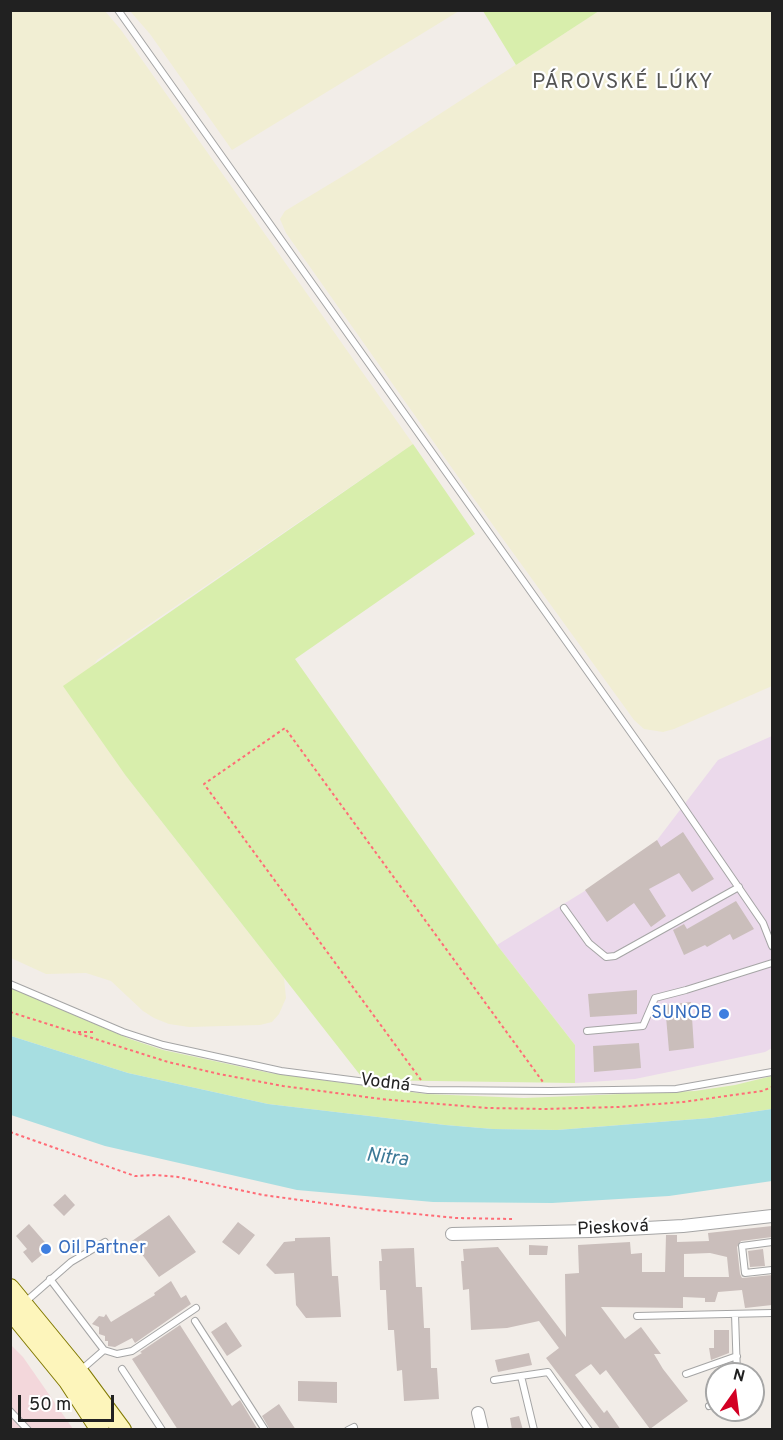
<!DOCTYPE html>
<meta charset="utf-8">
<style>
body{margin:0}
#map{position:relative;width:783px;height:1440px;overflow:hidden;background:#f2ede8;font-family:Overpass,sans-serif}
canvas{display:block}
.frame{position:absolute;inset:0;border:12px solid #212121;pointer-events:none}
.north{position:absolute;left:705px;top:1362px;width:60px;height:60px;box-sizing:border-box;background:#fff;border:2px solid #a6a6a6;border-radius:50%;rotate:14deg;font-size:16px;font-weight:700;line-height:24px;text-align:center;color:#212121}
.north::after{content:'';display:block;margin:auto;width:21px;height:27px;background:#d30024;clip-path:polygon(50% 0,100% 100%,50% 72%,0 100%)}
.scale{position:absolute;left:18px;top:1395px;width:96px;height:27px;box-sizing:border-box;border:3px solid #212121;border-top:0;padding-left:8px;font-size:18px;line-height:21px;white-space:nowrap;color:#212121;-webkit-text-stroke:4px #fff;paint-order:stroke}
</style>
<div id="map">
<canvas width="783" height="1440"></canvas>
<div class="frame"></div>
<div class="north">N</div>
<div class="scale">50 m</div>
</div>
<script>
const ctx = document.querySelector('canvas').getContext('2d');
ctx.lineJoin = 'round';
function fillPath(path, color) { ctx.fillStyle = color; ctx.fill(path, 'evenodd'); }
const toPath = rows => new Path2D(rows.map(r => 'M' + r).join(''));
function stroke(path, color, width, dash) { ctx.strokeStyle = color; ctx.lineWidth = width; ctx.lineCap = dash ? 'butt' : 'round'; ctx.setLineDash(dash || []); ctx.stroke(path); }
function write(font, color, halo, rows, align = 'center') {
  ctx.font = font + ' Overpass,sans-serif'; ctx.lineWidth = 4.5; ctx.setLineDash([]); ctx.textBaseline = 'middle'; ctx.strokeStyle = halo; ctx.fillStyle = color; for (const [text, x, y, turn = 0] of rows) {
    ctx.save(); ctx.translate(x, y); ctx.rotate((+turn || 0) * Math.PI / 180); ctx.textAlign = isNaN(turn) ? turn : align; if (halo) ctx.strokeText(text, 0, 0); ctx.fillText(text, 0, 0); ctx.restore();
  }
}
const commercial = toPath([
 [10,1344,23,1357,73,1429,11,1429]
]);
const industrial = toPath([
 [772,736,772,1048,765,1052,635,1079,575,1083,575,1045,497,945,648,852,718,760]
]);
const farmland = toPath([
 [10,11,105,11,121,30,413,444,97,660,91,669,126,776,284,978,286,998,279,1014,272,1022,260,1025,189,1027,169,1024,154,1018,143,1011,111,981,86,973,46,974,11,958],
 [130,11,459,11,232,150,150,34],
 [599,11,772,11,772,686,674,729,663,732,644,729,634,720,464,485,286,233,280,219,285,211,353,170]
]);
const grass = toPath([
 [483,11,599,11,516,65],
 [413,444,475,534,295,659,497,945,575,1045,575,1083,364,1080,126,776,63,686],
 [11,988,130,1039,163,1050,270,1073,426,1094,524,1098,695,1091,735,1085,772,1076,772,1109,710,1118,557,1130,493,1129,445,1125,268,1104,128,1073,11,1036]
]);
const water = toPath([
 [11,1036,128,1073,268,1104,445,1125,493,1129,557,1130,710,1118,772,1109,772,1181,669,1196,552,1203,433,1202,297,1190,105,1146,11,1115]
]);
const building = toPath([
 [683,832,714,879,692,892,679,873,649,889,666,916,651,927,634,903,607,922,585,890,657,840,661,847],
 [736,901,754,929,733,940,730,934,707,947,705,945,684,955,673,930,684,924,687,929],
 [637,990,637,1014,590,1017,588,994],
 [691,1002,694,1048,669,1051,665,1005],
 [639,1043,641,1068,594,1072,593,1046],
 [65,1194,75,1205,64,1216,53,1205],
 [169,1215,196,1252,159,1277,132,1241],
 [238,1222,255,1235,239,1255,222,1242],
 [29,1224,50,1248,32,1263,23,1252,27,1249,16,1236],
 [772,1226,772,1237,741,1241,737,1247,740,1274,742,1278,772,1275,772,1305,745,1308,742,1290,718,1292,715,1302,705,1302,705,1298,683,1297,683,1308,601,1307,625,1339,641,1327,661,1354,654,1354,663,1369,688,1401,650,1429,606,1370,600,1375,591,1364,575,1375,604,1413,607,1410,621,1430,601,1430,546,1358,559,1348,539,1321,507,1328,471,1330,469,1289,463,1290,461,1261,464,1261,463,1249,498,1247,566,1337,565,1274,579,1273,578,1245,630,1242,631,1254,642,1253,642,1272,665,1272,666,1235,677,1235,677,1242,709,1241,708,1233],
 [710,1253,727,1257,729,1277,684,1277,684,1254],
 [330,1237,332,1276,338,1276,341,1317,306,1318,296,1305,294,1273,275,1274,266,1265,284,1242,295,1241,295,1238],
 [529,1245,548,1246,547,1255,529,1255],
 [414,1248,416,1287,422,1287,424,1328,430,1328,431,1368,437,1368,439,1399,404,1401,402,1370,397,1371,394,1330,388,1330,386,1290,380,1290,379,1261,382,1261,381,1249],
 [763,1249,765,1266,750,1267,748,1251],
 [171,1281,181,1298,186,1295,191,1304,135,1343,132,1338,115,1347,108,1346,108,1341,105,1341,105,1336,99,1334,99,1327,92,1324,99,1316,104,1317,106,1314,111,1322,155,1295,154,1293],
 [226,1322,242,1346,227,1356,211,1332],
 [180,1325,232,1406,240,1400,258,1430,178,1430,132,1359,142,1353,140,1352],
 [714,1330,729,1330,729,1353,711,1360,709,1348,714,1348],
 [529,1353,532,1365,498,1372,495,1360],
 [298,1381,337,1382,337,1403,298,1401],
 [279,1404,296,1430,270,1430,262,1416],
 [519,1416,523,1430,512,1430,510,1418]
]);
const path = toPath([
 [10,1012,168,1062,219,1074,283,1086,381,1099,489,1108,545,1109,618,1107,683,1102,762,1091,772,1087],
 [78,1032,96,1032],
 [421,1080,204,784,285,728,543,1082],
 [10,1132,135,1176,156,1175,178,1177,263,1195,366,1209,456,1218,512,1219]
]);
const lane = toPath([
 [118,10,671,789,763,923,772,946],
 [564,908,589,943,606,957,615,956,739,887],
 [10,984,123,1032,163,1045,281,1071,428,1090,550,1091,676,1089,772,1072],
 [587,1031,643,1026,655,998,686,990,772,963],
 [772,1242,742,1246,745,1273,772,1270],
 [50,1279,104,1350,81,1370],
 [24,1303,71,1262,105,1242],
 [735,1314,737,1374],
 [637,1316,772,1313],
 [195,1321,265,1430],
 [104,1350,117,1354,132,1351,196,1308],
 [122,1369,162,1430],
 [686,1374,737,1356],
 [521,1376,534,1430],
 [494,1380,548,1372,589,1430],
 [709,1406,717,1403],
 [10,1411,28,1430],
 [348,1430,354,1427]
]);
const street = toPath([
 [452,1234,591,1231,683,1226,772,1216],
 [478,1413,482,1430]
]);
const secondary = toPath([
 [10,1288,79,1372,122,1430],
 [10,1310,68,1381,100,1430]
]);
const markers = [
 [724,1014,6,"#3f7fe0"],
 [46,1249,6,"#3f7fe0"]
];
const shopNames = [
 ["SUNOB",712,1014],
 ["Oil Partner",58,1249,"left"]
];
const streetNames = [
 ["Vodná",385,1084,7],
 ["Piesková",613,1229,-3]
];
const waterNames = [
 ["Nitra",387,1159,7]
];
const quarterNames = [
 ["PÁROVSKÉ LÚKY",623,84]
];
fillPath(commercial, '#f3d7db');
fillPath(industrial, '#ebd9eb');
fillPath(farmland, '#f1eed3');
fillPath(grass, '#d8eeac');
fillPath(water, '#a7dee1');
fillPath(building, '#cabebb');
stroke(lane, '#a5a5a5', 8);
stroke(street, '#a5a5a5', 14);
stroke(secondary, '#817900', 20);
stroke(path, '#ff6c76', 2, [3, 3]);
stroke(lane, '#fff', 6);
stroke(street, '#fff', 12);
stroke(secondary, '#fdf5bb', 18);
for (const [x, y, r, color] of markers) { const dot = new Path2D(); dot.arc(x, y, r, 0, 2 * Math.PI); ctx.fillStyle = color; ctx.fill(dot); stroke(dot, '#fff', 2); }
write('18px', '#366cbe', '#fff', shopNames, 'right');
write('18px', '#212121', '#fff', streetNames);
write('italic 20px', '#3c7997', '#fff', waterNames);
ctx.letterSpacing = '1.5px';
write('21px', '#545454', '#fff', quarterNames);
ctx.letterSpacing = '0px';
</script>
